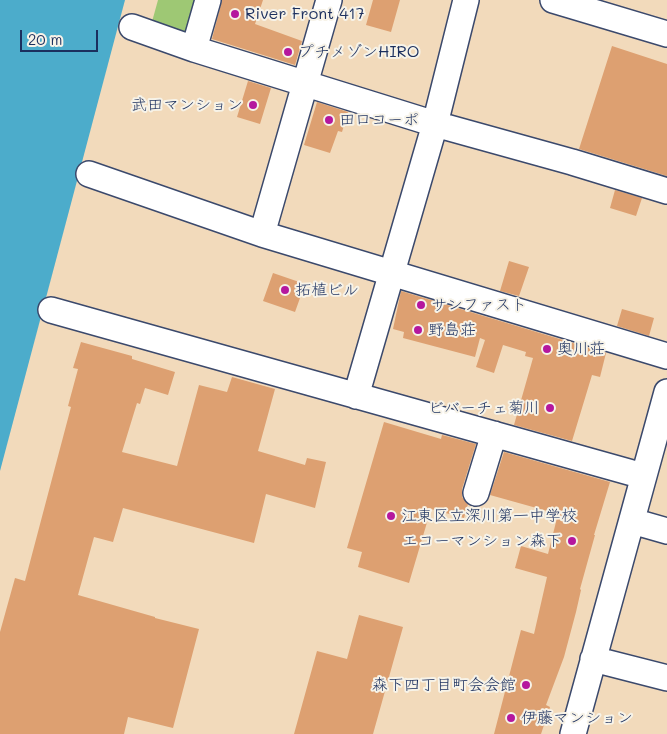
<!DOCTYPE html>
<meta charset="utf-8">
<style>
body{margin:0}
#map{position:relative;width:667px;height:734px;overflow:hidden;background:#f2dabb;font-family:Mali,sans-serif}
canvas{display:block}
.scale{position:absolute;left:20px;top:30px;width:78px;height:22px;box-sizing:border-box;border:2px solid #1b2f5e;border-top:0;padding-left:6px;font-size:15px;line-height:18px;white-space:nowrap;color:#1b2f5e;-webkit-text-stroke:4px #f7f3e8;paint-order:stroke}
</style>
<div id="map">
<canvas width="667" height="734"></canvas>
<div class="scale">20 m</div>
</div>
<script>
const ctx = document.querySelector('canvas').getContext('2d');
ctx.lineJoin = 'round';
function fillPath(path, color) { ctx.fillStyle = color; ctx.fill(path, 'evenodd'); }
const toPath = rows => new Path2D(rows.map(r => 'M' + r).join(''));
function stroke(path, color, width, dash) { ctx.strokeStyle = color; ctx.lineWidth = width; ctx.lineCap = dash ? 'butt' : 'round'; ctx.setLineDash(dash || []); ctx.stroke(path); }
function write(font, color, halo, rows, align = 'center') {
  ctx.font = font + ' Mali,"Klee One",sans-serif'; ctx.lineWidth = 4; ctx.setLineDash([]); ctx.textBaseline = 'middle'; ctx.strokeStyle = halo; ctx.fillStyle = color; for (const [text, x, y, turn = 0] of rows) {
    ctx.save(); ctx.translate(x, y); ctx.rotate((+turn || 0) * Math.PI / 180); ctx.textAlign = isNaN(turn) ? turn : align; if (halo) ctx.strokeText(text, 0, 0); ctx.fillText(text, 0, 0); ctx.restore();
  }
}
const green = toPath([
 [158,0,201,0,189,42,150,29]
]);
const water = toPath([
 [0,0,125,0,0,471]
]);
const building = toPath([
 [222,0,263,0,255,24,302,41,295,65,212,39],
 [373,0,400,0,391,32,366,25],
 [612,46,667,64,667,176,579,149],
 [248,81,271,88,260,124,237,117],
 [317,102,348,112,342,132,338,131,330,153,304,145],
 [615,190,642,198,636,216,610,208],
 [509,261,529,267,519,296,500,291],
 [273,273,305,284,295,312,263,301],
 [401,291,606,353,600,377,592,375,572,441,514,425,533,358,525,356,526,352,503,345,494,373,476,367,485,340,480,338,475,357,403,338,404,332,393,329],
 [622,309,654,318,649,336,617,326],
 [81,342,132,356,132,359,175,372,168,395,145,388,140,404,137,403,122,452,177,466,199,385,227,392,232,377,275,389,258,451,305,465,307,458,326,462,315,508,266,494,254,543,123,508,113,542,94,537,78,595,155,617,155,618,199,629,173,728,128,717,124,734,0,734,0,632,15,578,25,581,71,407,68,406,78,369,73,368],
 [384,422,441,439,442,435,476,444,462,489,462,497,468,504,464,518,431,509,409,583,358,567,362,552,347,548],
 [504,452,610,482,594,535,595,535,580,589,581,590,576,612,564,657,546,705,550,707,541,734,494,734,521,630,534,634,547,577,515,568,521,546,548,554,558,514,490,495],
 [359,615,403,627,373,734,294,734,317,651,347,659]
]);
const minor = toPath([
 [553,0,667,34],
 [132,27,194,49,435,124,572,162,667,191],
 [194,49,208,0],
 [89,174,262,234,667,356],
 [262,234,329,0],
 [51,310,643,476],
 [356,396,435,124,466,0],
 [476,493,494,434],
 [632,521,667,531],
 [593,659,667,678],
 [573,734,667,392]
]);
const markers = [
 [235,14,5,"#b5179e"],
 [288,52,5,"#b5179e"],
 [253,105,5,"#b5179e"],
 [329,120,5,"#b5179e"],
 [285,290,5,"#b5179e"],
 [421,305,5,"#b5179e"],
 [418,330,5,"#b5179e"],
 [547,349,5,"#b5179e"],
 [550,408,5,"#b5179e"],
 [391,516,5,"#b5179e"],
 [572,541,5,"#b5179e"],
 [526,685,5,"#b5179e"],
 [511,718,5,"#b5179e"]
];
const poiNames = [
 ["River Front 417",245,14],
 ["プチメゾンHIRO",298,52],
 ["武田マンション",243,105,"right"],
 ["田口コーポ",339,120],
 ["拓植ビル",295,290],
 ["サンファスト",431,305],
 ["野島荘",428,330],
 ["奥川荘",557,349],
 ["ビバーチェ菊川",540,408,"right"],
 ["江東区立深川第一中学校",401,516],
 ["エコーマンション森下",562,541,"right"],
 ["森下四丁目町会会館",516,685,"right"],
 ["伊藤マンション",521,718]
];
fillPath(green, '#9ec874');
fillPath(water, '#4caccb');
fillPath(building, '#dda071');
stroke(minor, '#3b496c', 28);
stroke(minor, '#fff', 25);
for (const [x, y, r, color] of markers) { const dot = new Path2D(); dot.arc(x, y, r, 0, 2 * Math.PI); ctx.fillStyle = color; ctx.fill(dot); stroke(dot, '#f7f3e8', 2); }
write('16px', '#1b2f5e', '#f7f3e8', poiNames, 'left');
</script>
